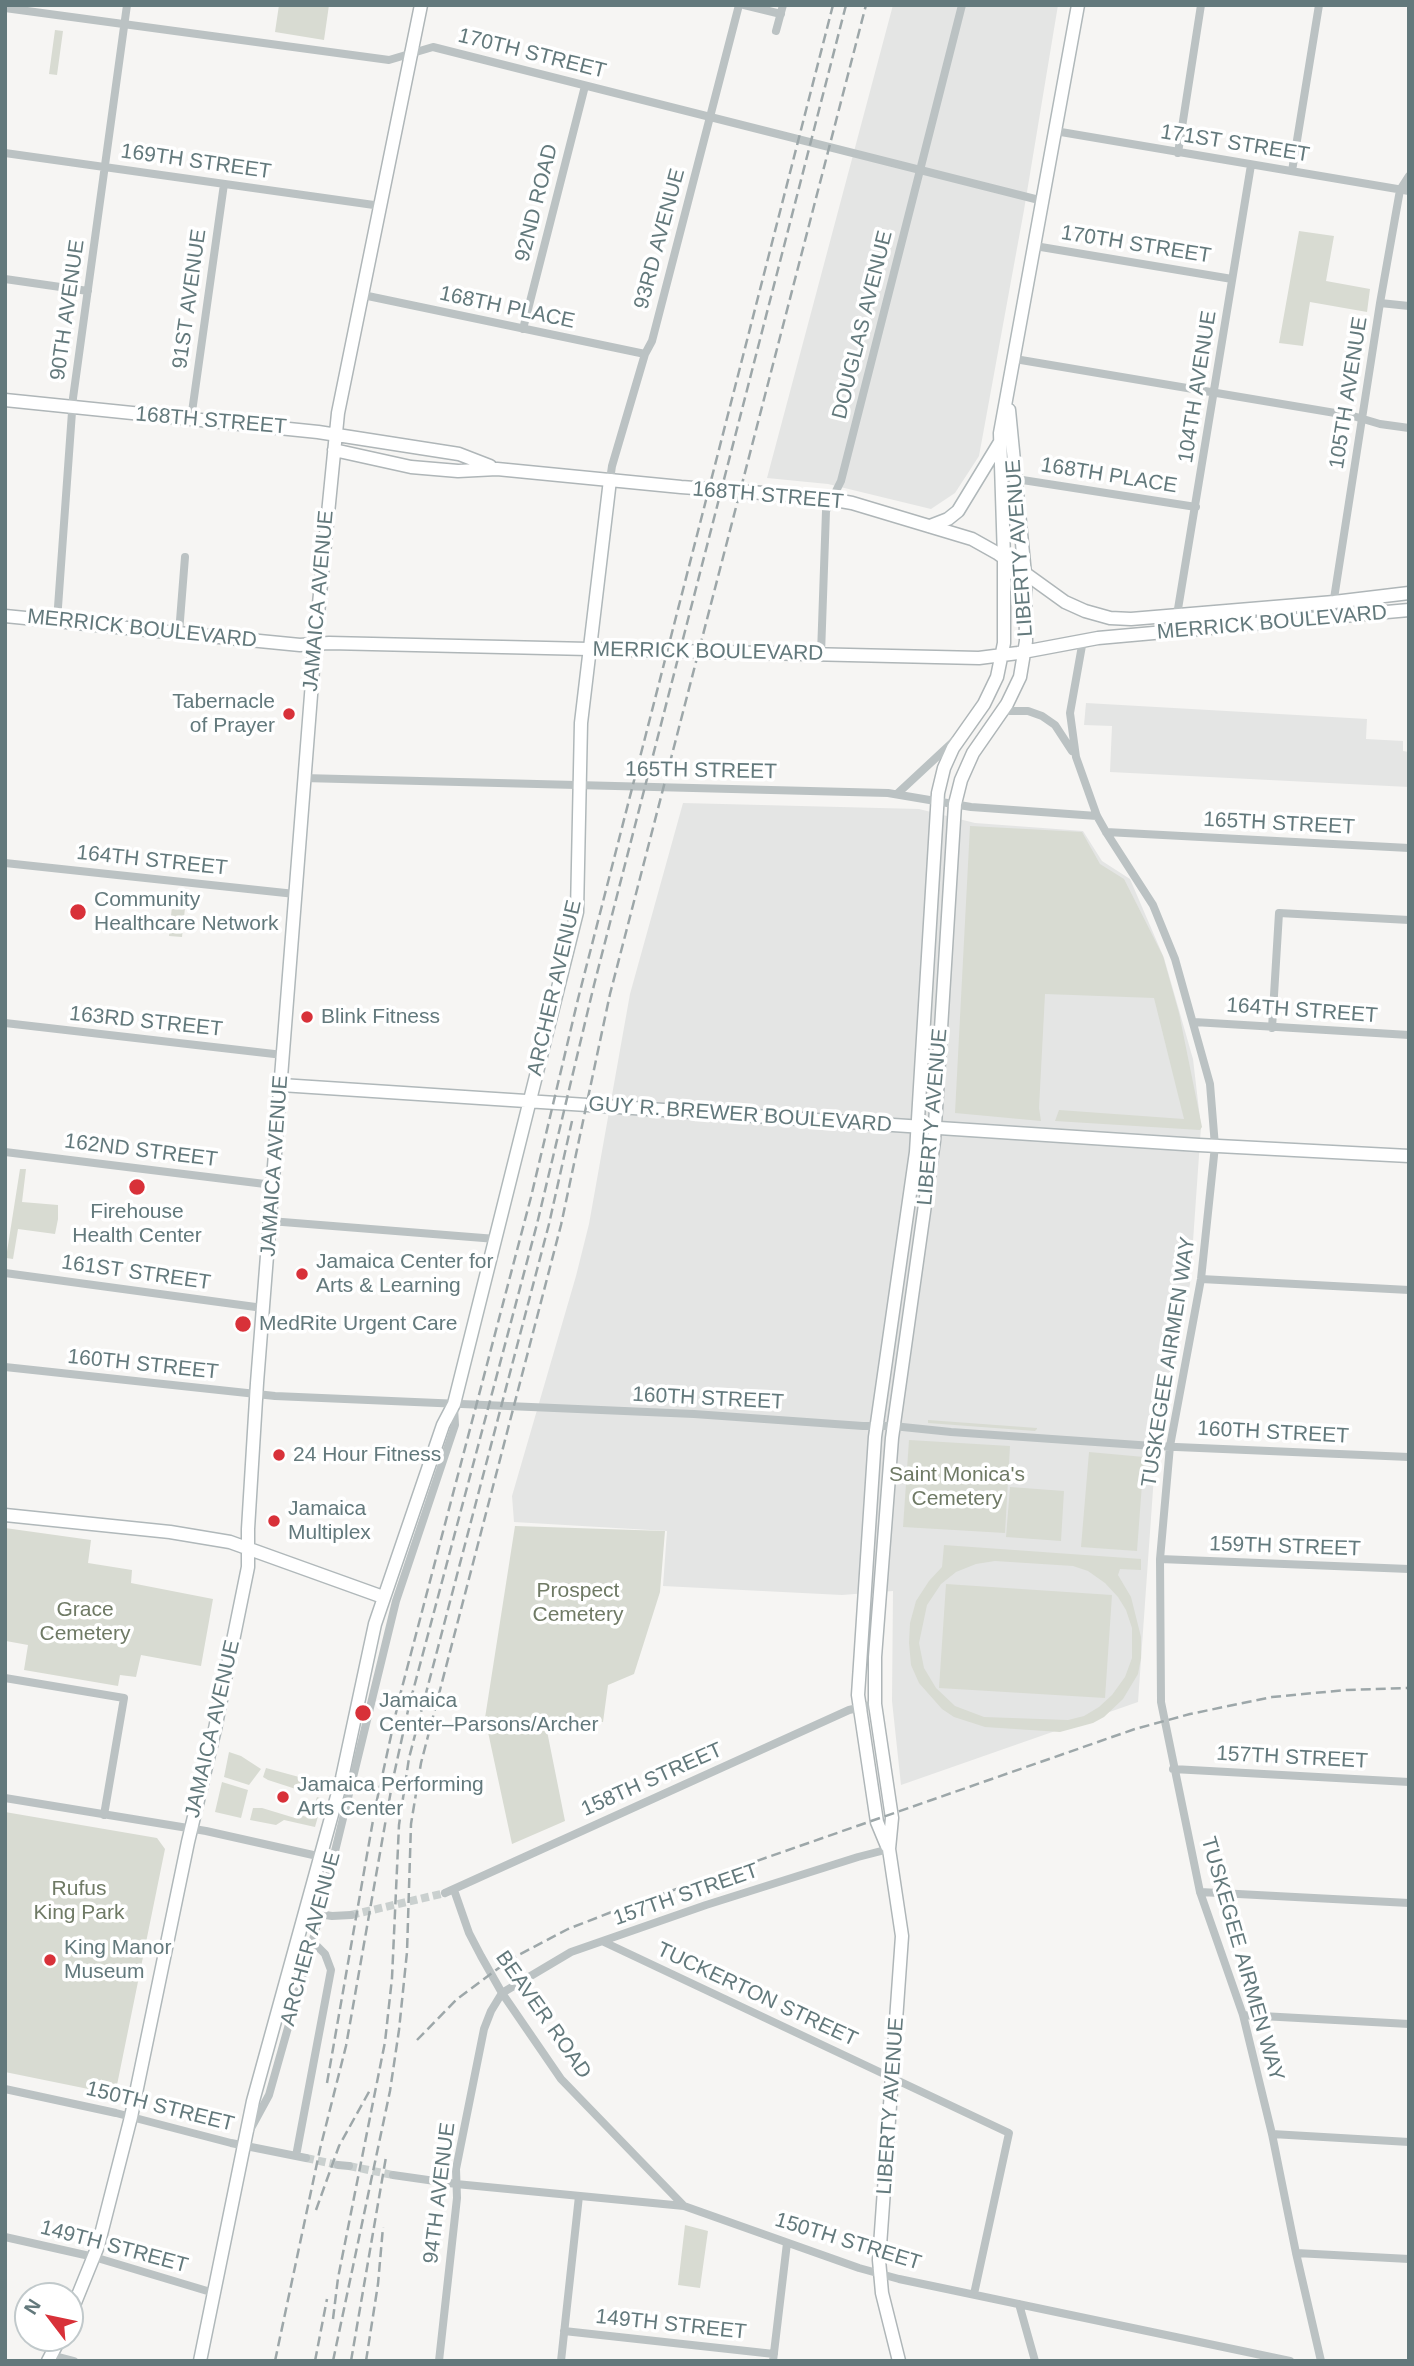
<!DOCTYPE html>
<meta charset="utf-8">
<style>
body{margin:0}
#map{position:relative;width:1414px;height:2366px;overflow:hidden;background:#f6f5f3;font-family:Helvetica,sans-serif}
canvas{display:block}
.frame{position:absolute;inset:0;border:7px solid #63797c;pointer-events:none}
.north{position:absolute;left:14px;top:2282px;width:70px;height:70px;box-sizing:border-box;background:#fff;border:2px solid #c1c9cb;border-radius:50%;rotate:302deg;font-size:19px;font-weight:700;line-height:28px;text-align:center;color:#63797c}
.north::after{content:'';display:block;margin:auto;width:24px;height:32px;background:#d83139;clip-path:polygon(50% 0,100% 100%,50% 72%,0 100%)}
</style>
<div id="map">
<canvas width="1414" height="2366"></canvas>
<div class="frame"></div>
<div class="north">N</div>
</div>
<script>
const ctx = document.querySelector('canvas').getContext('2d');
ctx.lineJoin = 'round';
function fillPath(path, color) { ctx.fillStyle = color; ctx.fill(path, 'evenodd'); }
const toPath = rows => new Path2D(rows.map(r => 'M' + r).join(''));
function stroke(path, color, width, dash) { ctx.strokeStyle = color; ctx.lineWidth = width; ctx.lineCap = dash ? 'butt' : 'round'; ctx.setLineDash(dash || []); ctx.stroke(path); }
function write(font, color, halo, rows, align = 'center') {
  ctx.font = font + ' Helvetica,sans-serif'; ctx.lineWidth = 7; ctx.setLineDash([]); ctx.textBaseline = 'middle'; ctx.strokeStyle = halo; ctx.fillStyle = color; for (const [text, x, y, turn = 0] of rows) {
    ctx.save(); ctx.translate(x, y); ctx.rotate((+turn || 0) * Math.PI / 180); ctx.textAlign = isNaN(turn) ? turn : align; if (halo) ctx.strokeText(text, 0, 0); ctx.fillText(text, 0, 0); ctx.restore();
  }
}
const built = toPath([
 [893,5,1058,5,1024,210,979,456,955,493,931,509,828,484,767,478],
 [1086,703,1367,719,1366,739,1403,741,1403,751,1409,752,1409,787,1110,772,1112,726,1084,725],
 [683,803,919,809,975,823,1083,831,1102,861,1130,879,1164,958,1193,1059,1201,1127,1190,1284,1157,1433,1138,1702,901,1785,892,1701,893,1591,842,1595,663,1586,667,1531,514,1522,512,1496,576,1276,589,1224,630,994]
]);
const green = toPath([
 [279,5,329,5,324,40,275,32],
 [55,30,63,31,57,75,49,74],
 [1299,231,1334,236,1326,281,1370,289,1367,312,1310,302,1303,346,1279,343],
 [970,826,1082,832,1100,864,1124,879,1163,956,1179,1013,1202,1127,1200,1130,1055,1121,1059,1110,1184,1119,1154,998,1045,994,1039,1108,1041,1121,955,1113],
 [173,896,186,898,182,937,169,936],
 [20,1169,26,1169,22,1202,58,1205,58,1219,55,1234,18,1229,13,1259,6,1258],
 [928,1420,1037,1428,1037,1429,1035,1431,928,1423],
 [909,1440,1010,1446,1005,1533,903,1527],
 [1089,1452,1144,1457,1137,1551,1081,1547],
 [1010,1487,1064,1491,1061,1541,1006,1537],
 [515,1526,665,1531,660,1592,634,1674,608,1685,603,1722,545,1721,565,1821,512,1844,485,1718],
 [5,1528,91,1540,88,1563,132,1570,131,1583,213,1599,201,1666,141,1655,136,1677,120,1675,118,1686,24,1670,28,1645,6,1641],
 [944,1545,1141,1559,1141,1570,1120,1569,1118,1575,1131,1597,1141,1637,1141,1658,1138,1674,1123,1699,1104,1717,1093,1723,1060,1732,985,1727,954,1717,942,1709,919,1683,911,1665,909,1643,910,1623,916,1601,929,1581,942,1567],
 [995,1561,1073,1566,1088,1571,1105,1583,1118,1597,1126,1610,1132,1628,1132,1658,1125,1677,1112,1695,1099,1707,1084,1716,1068,1720,984,1717,955,1706,936,1688,924,1668,919,1643,927,1605,941,1584,956,1572,976,1564],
 [946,1584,1112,1595,1105,1698,939,1688],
 [229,1752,241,1756,261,1769,249,1785,224,1777],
 [266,1768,310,1780,326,1781,324,1791,301,1784,299,1790,268,1780,263,1777],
 [222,1782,248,1790,241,1818,215,1812],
 [317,1797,323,1799,315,1827,284,1820,276,1825,250,1820,253,1808,262,1808,295,1818,297,1814,310,1818],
 [5,1812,157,1838,165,1849,117,2085,108,2093,5,2072],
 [685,2225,708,2231,700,2288,678,2285]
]);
const streetTunnel = toPath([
 [351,1915,445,1893],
 [306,2158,338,2165],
 [349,2166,393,2175]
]);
const street = toPath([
 [744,5,781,14],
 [5,8,389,60,433,47,1043,201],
 [776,31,783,5],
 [1055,131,1409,191],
 [5,153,381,206],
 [1178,153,1201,5],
 [1292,171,1319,5],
 [1035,246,1232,279],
 [5,279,88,291],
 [363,295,645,354],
 [1380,303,1409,306],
 [523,329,585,86],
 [1015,359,1353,416,1380,424,1409,428],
 [191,419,224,184],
 [1016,479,1196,507],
 [610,480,612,466,645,354,652,341,739,5],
 [1333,605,1380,303,1400,190,1409,176],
 [1177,615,1251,165],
 [57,621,73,398,127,5],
 [179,633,185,557],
 [1083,640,1070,713,1076,757,1097,816,1106,832,1153,905,1175,959,1210,1084,1215,1146,1201,1279,1170,1446,1160,1559,1161,1702,1200,1892,1243,2015,1272,2134,1296,2253,1321,2361],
 [821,654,826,511,841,481,962,5],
 [1002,711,1028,711,1042,716,1055,725,1072,751],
 [303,778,888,793,971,807,1097,816],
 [897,794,954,741],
 [1106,832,1409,848],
 [5,863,295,894],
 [1194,1022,1409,1035],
 [5,1023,283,1055],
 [1272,1028,1279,913,1409,920],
 [5,1152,273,1185],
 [270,1221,496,1239],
 [5,1273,263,1308],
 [1201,1279,1409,1290],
 [5,1367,275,1396,694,1414,863,1426,893,1426,951,1432,1153,1446,1409,1457],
 [1160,1559,1409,1569],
 [5,1678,124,1698,104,1815],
 [1173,1769,1409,1782],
 [5,1798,206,1831,322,1857],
 [454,1890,469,1933,481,1956,502,1993,561,2079,684,2206],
 [1200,1892,1409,1903],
 [445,1893,849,1710,875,1704],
 [306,1912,332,1916,351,1915],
 [604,1942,1009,2133,974,2294],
 [1243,2015,1409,2024],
 [5,2089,116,2113,231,2143,306,2158],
 [250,2130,269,2095,317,1925,396,1601,455,1425,454,1407],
 [1272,2134,1409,2142],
 [296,2156,331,1970,325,1954,312,1941],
 [338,2165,349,2166],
 [393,2175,456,2184,684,2206,859,2268,899,2279,1290,2361],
 [5,2237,94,2257,214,2293],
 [1296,2253,1409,2259],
 [1019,2304,1035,2361],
 [564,2331,774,2354],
 [51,2355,74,2361],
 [439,2361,457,2198,456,2169,484,2029,491,2011,502,1993,571,1952,706,1905,858,1857,889,1849],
 [561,2361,579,2196],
 [773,2361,787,2243]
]);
const secondary = toPath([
 [1009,410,1025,574],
 [930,526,948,519,958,511,1000,442],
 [1004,558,1000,433,1078,5],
 [281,1085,1199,1145,1409,1156],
 [5,1515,170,1532,230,1542,383,1597],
 [70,2315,98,2246,131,2117,188,1842,215,1729,248,1567,248,1529,257,1383,315,644],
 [48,2361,60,2338],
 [200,2361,253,2101,342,1778,375,1624,443,1425,454,1404,577,912,581,723,610,480]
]);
const primary = toPath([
 [5,400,318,432,459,454,490,466],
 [334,450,411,467,458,471,497,469,681,487,818,497,852,503,972,539,997,553,1065,602,1085,611,1110,618,1131,619,1334,602,1409,593],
 [5,616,300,645,329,643,979,658,1018,653,1098,638,1409,610],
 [315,644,338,413,421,5],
 [887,1846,877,1822,858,1695,875,1437,916,1152,938,793,944,768,953,748,984,704,997,677,1004,643,1004,558],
 [899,2361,882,2293,879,2260,902,1936,889,1849,892,1818,875,1704,875,1657,892,1438,934,1141,955,804,961,780,973,753,1007,704,1020,677,1026,641,1025,574]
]);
const rail = toPath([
 [417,2040,457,1999,511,1959,568,1929,622,1908,1135,1729,1190,1714,1272,1697,1346,1690,1409,1688],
 [327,2083,375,1809,399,1699,531,1197,578,999,833,5],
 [316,2210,339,2146,370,2090],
 [333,2319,338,2278,385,2042,392,1978,399,1825,409,1758,549,1224,572,1121],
 [275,2361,320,2149,346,2046,393,1779,409,1706,537,1224,594,985,846,5],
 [315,2361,327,2299],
 [333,2361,390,2091,399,2030,407,1952,411,1824,421,1763,561,1225,610,994,866,5],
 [351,2361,386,2157],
 [366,2361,378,2284,383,2227]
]);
const markers = [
 [289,714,7,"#d83139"],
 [78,912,9,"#d83139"],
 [307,1017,7,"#d83139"],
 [137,1187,9,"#d83139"],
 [302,1274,7,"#d83139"],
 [243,1324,9,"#d83139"],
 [279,1455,7,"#d83139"],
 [274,1521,7,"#d83139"],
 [363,1713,9,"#d83139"],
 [283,1797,7,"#d83139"],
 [50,1960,7,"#d83139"]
];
const streetNames = [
 ["170TH STREET",532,54,14],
 ["171ST STREET",1235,144,9],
 ["169TH STREET",196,162,8],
 ["92ND ROAD",537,203,-76],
 ["93RD AVENUE",660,239,-75],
 ["170TH STREET",1136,245,9],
 ["91ST AVENUE",190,299,-82],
 ["168TH PLACE",507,308,12],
 ["90TH AVENUE",68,310,-82],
 ["DOUGLAS AVENUE",863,325,-76],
 ["104TH AVENUE",1198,387,-81],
 ["105TH AVENUE",1349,393,-81],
 ["168TH STREET",211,421,5],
 ["168TH PLACE",1109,476,9],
 ["168TH STREET",768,496,5],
 ["LIBERTY AVENUE",1020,548,-94],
 ["JAMAICA AVENUE",319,601,-85],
 ["MERRICK BOULEVARD",1272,623,-5],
 ["MERRICK BOULEVARD",142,629,6],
 ["MERRICK BOULEVARD",708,652,1],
 ["165TH STREET",701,771,1],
 ["165TH STREET",1279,824,3],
 ["164TH STREET",152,861,6],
 ["ARCHER AVENUE",555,988,-77],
 ["164TH STREET",1302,1011,4],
 ["163RD STREET",146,1022,6],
 ["GUY R. BREWER BOULEVARD",740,1115,4],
 ["LIBERTY AVENUE",933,1117,-85],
 ["162ND STREET",141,1151,7],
 ["JAMAICA AVENUE",275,1166,-86],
 ["161ST STREET",136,1273,8],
 ["TUSKEGEE AIRMEN WAY",1169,1362,-81],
 ["160TH STREET",143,1365,6],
 ["160TH STREET",708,1399,3],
 ["160TH STREET",1273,1433,3],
 ["159TH STREET",1285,1547,2],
 ["JAMAICA AVENUE",213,1729,-77],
 ["157TH STREET",1292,1758,3],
 ["158TH STREET",652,1780,-24],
 ["157TH STREET",686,1895,-19],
 ["ARCHER AVENUE",311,1939,-75],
 ["TUSKEGEE AIRMEN WAY",1242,1959,74],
 ["TUCKERTON STREET",757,1995,25],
 ["BEAVER ROAD",543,2015,55],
 ["LIBERTY AVENUE",891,2106,-86],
 ["150TH STREET",160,2107,14],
 ["94TH AVENUE",440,2193,-83],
 ["150TH STREET",848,2242,17],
 ["149TH STREET",114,2247,15],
 ["149TH STREET",671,2325,6]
];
const poiNames = [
 ["Tabernacle",275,702,"right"],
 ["of Prayer",275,726,"right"],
 ["Community",94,900],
 ["Healthcare Network",94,924],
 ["Blink Fitness",321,1017],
 ["Firehouse",137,1212,"center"],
 ["Health Center",137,1236,"center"],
 ["Jamaica Center for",316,1262],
 ["Arts & Learning",316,1286],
 ["MedRite Urgent Care",259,1324],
 ["24 Hour Fitness",293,1455],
 ["Jamaica",288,1509],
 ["Multiplex",288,1533],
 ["Jamaica",379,1701],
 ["Center–Parsons/Archer",379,1725],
 ["Jamaica Performing",297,1785],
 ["Arts Center",297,1809],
 ["King Manor",64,1948],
 ["Museum",64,1972]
];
const parkNames = [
 ["Saint Monica's",957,1475],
 ["Cemetery",957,1499],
 ["Prospect",578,1591],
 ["Cemetery",578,1615],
 ["Grace",85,1610],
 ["Cemetery",85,1634],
 ["Rufus",79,1889],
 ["King Park",79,1913]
];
fillPath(built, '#e4e5e4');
fillPath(green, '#d8dbd2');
stroke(streetTunnel, '#cad0cf', 8, [8, 4]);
stroke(secondary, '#b0b8ba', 15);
stroke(primary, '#afb6b8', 15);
stroke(street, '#bbc2c3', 8);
stroke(secondary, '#fff', 12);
stroke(primary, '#fff', 12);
stroke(rail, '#9da7a9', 2.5, [10, 5]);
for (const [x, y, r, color] of markers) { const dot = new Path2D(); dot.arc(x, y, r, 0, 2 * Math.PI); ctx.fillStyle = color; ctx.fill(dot); stroke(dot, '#fff', 2.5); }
write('21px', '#63797c', '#fff', streetNames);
write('21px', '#63797c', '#fff', poiNames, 'left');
write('21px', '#6f7a65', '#fff', parkNames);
</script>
